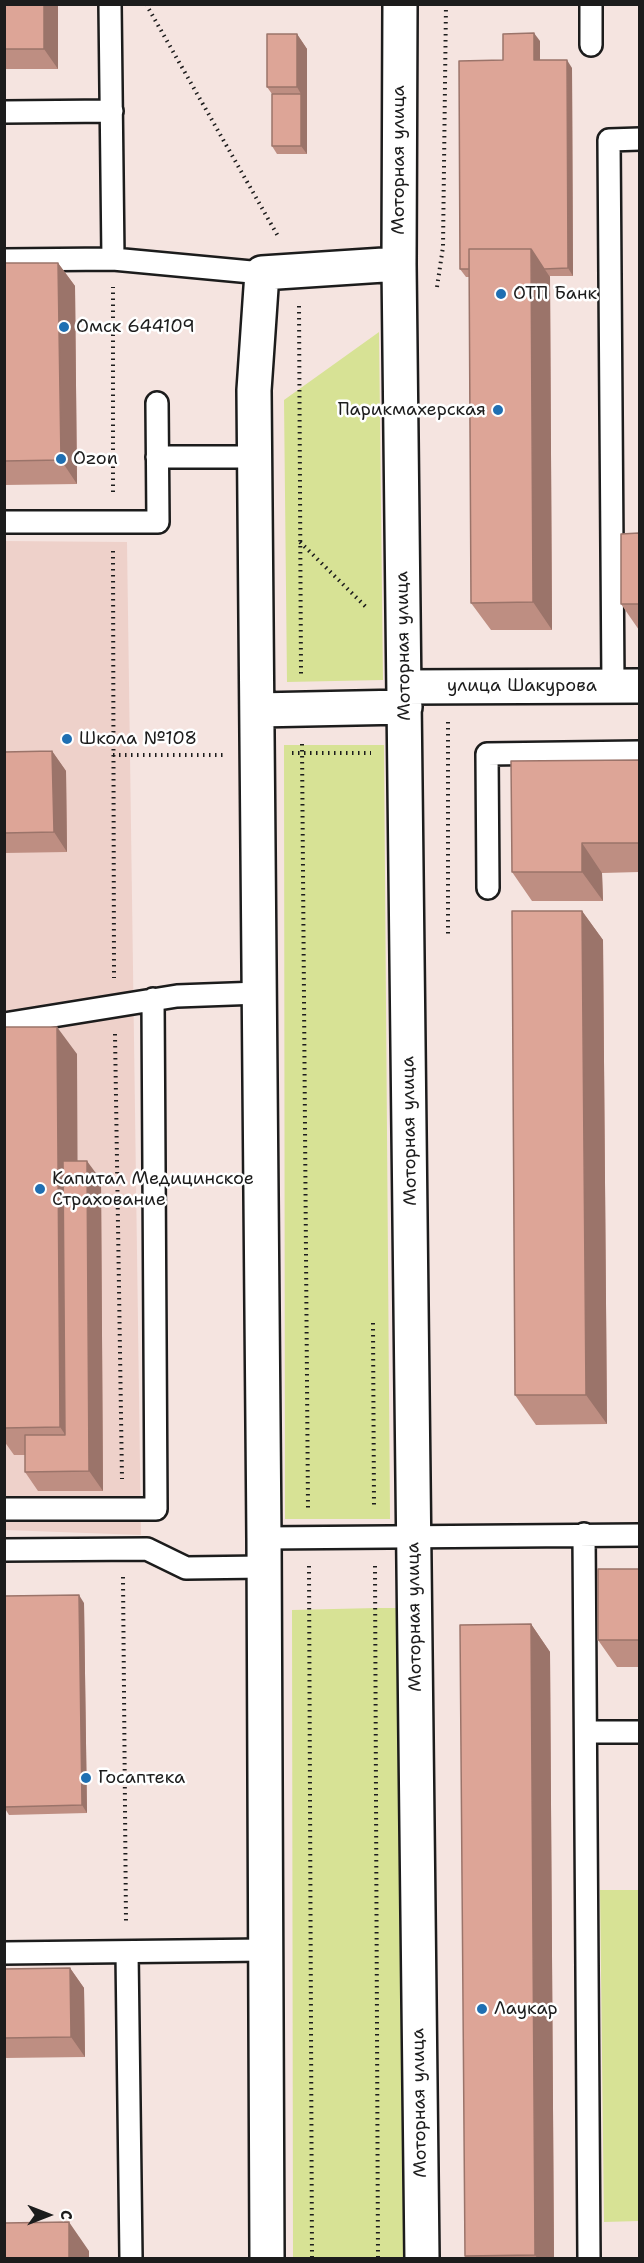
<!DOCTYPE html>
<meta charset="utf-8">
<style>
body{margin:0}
#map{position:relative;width:644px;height:2263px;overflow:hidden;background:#f5e4e0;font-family:"Shantell Sans",sans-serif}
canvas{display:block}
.frame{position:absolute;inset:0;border:6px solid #1c1c1c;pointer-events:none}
.north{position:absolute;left:18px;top:2185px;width:60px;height:60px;-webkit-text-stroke:4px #fff;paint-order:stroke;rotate:90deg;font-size:16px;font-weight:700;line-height:24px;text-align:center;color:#1c1c1c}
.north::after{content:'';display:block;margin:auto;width:21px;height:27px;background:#1c1c1c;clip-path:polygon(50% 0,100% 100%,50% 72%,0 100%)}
</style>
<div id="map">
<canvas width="644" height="2263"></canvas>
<div class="frame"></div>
<div class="north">С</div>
</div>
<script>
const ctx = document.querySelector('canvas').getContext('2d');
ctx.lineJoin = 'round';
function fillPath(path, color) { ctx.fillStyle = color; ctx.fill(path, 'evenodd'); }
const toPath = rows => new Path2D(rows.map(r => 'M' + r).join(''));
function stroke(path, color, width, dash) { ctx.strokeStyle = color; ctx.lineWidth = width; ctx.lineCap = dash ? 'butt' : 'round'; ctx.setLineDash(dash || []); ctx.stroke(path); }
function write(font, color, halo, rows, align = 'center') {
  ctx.font = font + ' "Shantell Sans",sans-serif'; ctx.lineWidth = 5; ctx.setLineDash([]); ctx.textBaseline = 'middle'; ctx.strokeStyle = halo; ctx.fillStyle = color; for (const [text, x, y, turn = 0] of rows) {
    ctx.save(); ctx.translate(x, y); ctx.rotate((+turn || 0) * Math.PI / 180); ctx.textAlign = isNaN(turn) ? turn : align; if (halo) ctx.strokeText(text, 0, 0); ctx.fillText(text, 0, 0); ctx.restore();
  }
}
const built = toPath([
 [5,541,127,542,141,1535,5,1530]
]);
const green = toPath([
 [379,332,383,680,287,682,284,400],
 [284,745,384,745,390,1519,285,1519],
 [376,1608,407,1608,411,2258,293,2258,292,1610],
 [600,1890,639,1890,639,2221,604,2222]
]);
const path = toPath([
 [146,4,279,238],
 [437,287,443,247,446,4],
 [299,306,301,674],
 [113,492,113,287],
 [300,542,367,608],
 [113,551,114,978],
 [448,722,448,937],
 [302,744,308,1508],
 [292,753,371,753],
 [113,755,224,755],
 [115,1034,122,1479],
 [373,1323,374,1508],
 [309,1566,312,2258],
 [375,1566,378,2258],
 [123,1577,126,1923]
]);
const lane = toPath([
 [110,4,113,259],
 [591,4,591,45],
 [4,112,112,111],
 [4,260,113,259,262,273],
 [157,457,255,457],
 [4,522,158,522,157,403],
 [613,686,609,140,640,139],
 [488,888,487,754,640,752],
 [4,1024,177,996,259,993],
 [4,1509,156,1509,153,999],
 [584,1534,589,2258],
 [264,1538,640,1535],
 [4,1550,147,1549,186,1568,264,1567],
 [586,1732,640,1732],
 [127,1952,131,2258],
 [4,1953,265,1950]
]);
const street = toPath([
 [400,4,399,264,422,2258],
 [404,687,640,686],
 [257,710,405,707],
 [267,2258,264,1538,254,390,262,273,399,264]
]);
const wall = toPath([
 [4,4,58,4,58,69,4,69],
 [297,34,307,49,307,154,277,154,272,146,272,94,267,87],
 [540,41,540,60,572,68,573,276,550,276,552,630,491,630,471,603,469,277,466,277,460,269,503,60],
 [4,263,58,263,75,286,77,484,4,485],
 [639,533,639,630,621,604],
 [52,751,66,771,67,852,4,853,4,752],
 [639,760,639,872,602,873,603,901,532,901,512,872],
 [582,911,603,940,607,1424,536,1425,515,1395],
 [4,1027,77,1054,77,1161,101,1180,103,1491,38,1491,25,1472,25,1455,14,1455,4,1441],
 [639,1569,639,1667,617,1667,598,1640],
 [84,1603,87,1813,9,1815,4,1807],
 [531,1624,550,1652,554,2259,466,2259,465,2256],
 [70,1968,84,1988,85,2057,4,2058,4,1969]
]);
const shadedWall = toPath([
 [44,4,58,4,58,69,44,49],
 [534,33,540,41,540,68,534,60],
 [297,34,307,49,307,154,301,146,301,94,297,87],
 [567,60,572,68,573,276,568,268],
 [531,249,550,277,552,630,533,602],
 [58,263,75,286,77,484,61,460],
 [52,751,66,771,67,852,54,832],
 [582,843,602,873,603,901,582,872],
 [582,911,603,940,607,1424,586,1395],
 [57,1027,77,1054,79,1455,60,1427],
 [87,1161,101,1180,103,1491,89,1471],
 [79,1595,84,1603,87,1813,82,1805],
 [531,1624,550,1652,554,2259,538,2259,535,2255],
 [70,1968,84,1988,85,2057,71,2037],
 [69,2222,89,2251,89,2259,69,2259]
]);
const building = toPath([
 [4,4,44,4,44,49,4,49,4,4],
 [534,33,534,60,567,60,568,268,544,269,531,249,469,249,469,269,460,269,459,61,503,60,503,34,534,33],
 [267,34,297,34,297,87,267,87,267,34],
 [272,94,301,94,301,146,272,146,272,94],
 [469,249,531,249,533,602,471,603,469,249],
 [4,263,58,263,61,460,4,461,4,263],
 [639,533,639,604,621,604,621,534,639,533],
 [52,751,54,832,4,833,4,752,52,751],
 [639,760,639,843,582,843,582,872,512,872,511,761,639,760],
 [512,911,582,911,586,1395,515,1395,512,911],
 [4,1027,57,1027,60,1427,4,1428,4,1027],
 [63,1161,87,1161,89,1471,25,1472,25,1435,65,1435,63,1161],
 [598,1569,639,1569,639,1640,598,1640,598,1569],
 [79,1595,82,1805,4,1807,4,1596,79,1595],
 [531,1624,535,2255,465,2256,460,1625,531,1624],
 [70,1968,71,2037,4,2038,4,1969,70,1968],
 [69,2222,69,2259,4,2259,4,2223,69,2222]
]);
const markers = [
 [501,294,6,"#1f6fb2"],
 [64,327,6,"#1f6fb2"],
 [498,410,6,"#1f6fb2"],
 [61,459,6,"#1f6fb2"],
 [67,739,6,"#1f6fb2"],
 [40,1189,6,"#1f6fb2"],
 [86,1778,6,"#1f6fb2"],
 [482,2009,6,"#1f6fb2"]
];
const streetNames = [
 ["Моторная улица",399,160,-90],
 ["Моторная улица",404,646,-91],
 ["улица Шакурова",522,686],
 ["Моторная улица",410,1131,-91],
 ["Моторная улица",415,1617,-91],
 ["Моторная улица",420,2103,-91]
];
const poiNames = [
 ["ОТП Банк",513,294],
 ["Омск 644109",76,327],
 ["Парикмахерская",486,410,"right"],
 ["Ozon",73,459],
 ["Школа №108",79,739],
 ["Капитал Медицинское",52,1179],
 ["Страхование",52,1200],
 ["Госаптека",98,1778],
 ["Лаукар",494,2009]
];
fillPath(built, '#eed1ca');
fillPath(green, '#d7e295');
stroke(lane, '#1c1c1c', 26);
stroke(street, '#1c1c1c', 38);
stroke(path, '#1c1c1c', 4, [1.5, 4.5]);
stroke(lane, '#fff', 21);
stroke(street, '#fff', 33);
fillPath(wall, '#be8e82');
fillPath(shadedWall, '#9b746a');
fillPath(building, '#dda597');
stroke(building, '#9b746a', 1.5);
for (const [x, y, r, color] of markers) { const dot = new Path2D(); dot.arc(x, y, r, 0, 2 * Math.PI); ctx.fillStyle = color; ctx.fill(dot); stroke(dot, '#fff', 2); }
write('18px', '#1c1c1c', '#fff', streetNames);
write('18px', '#1c1c1c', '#fff', poiNames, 'left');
</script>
